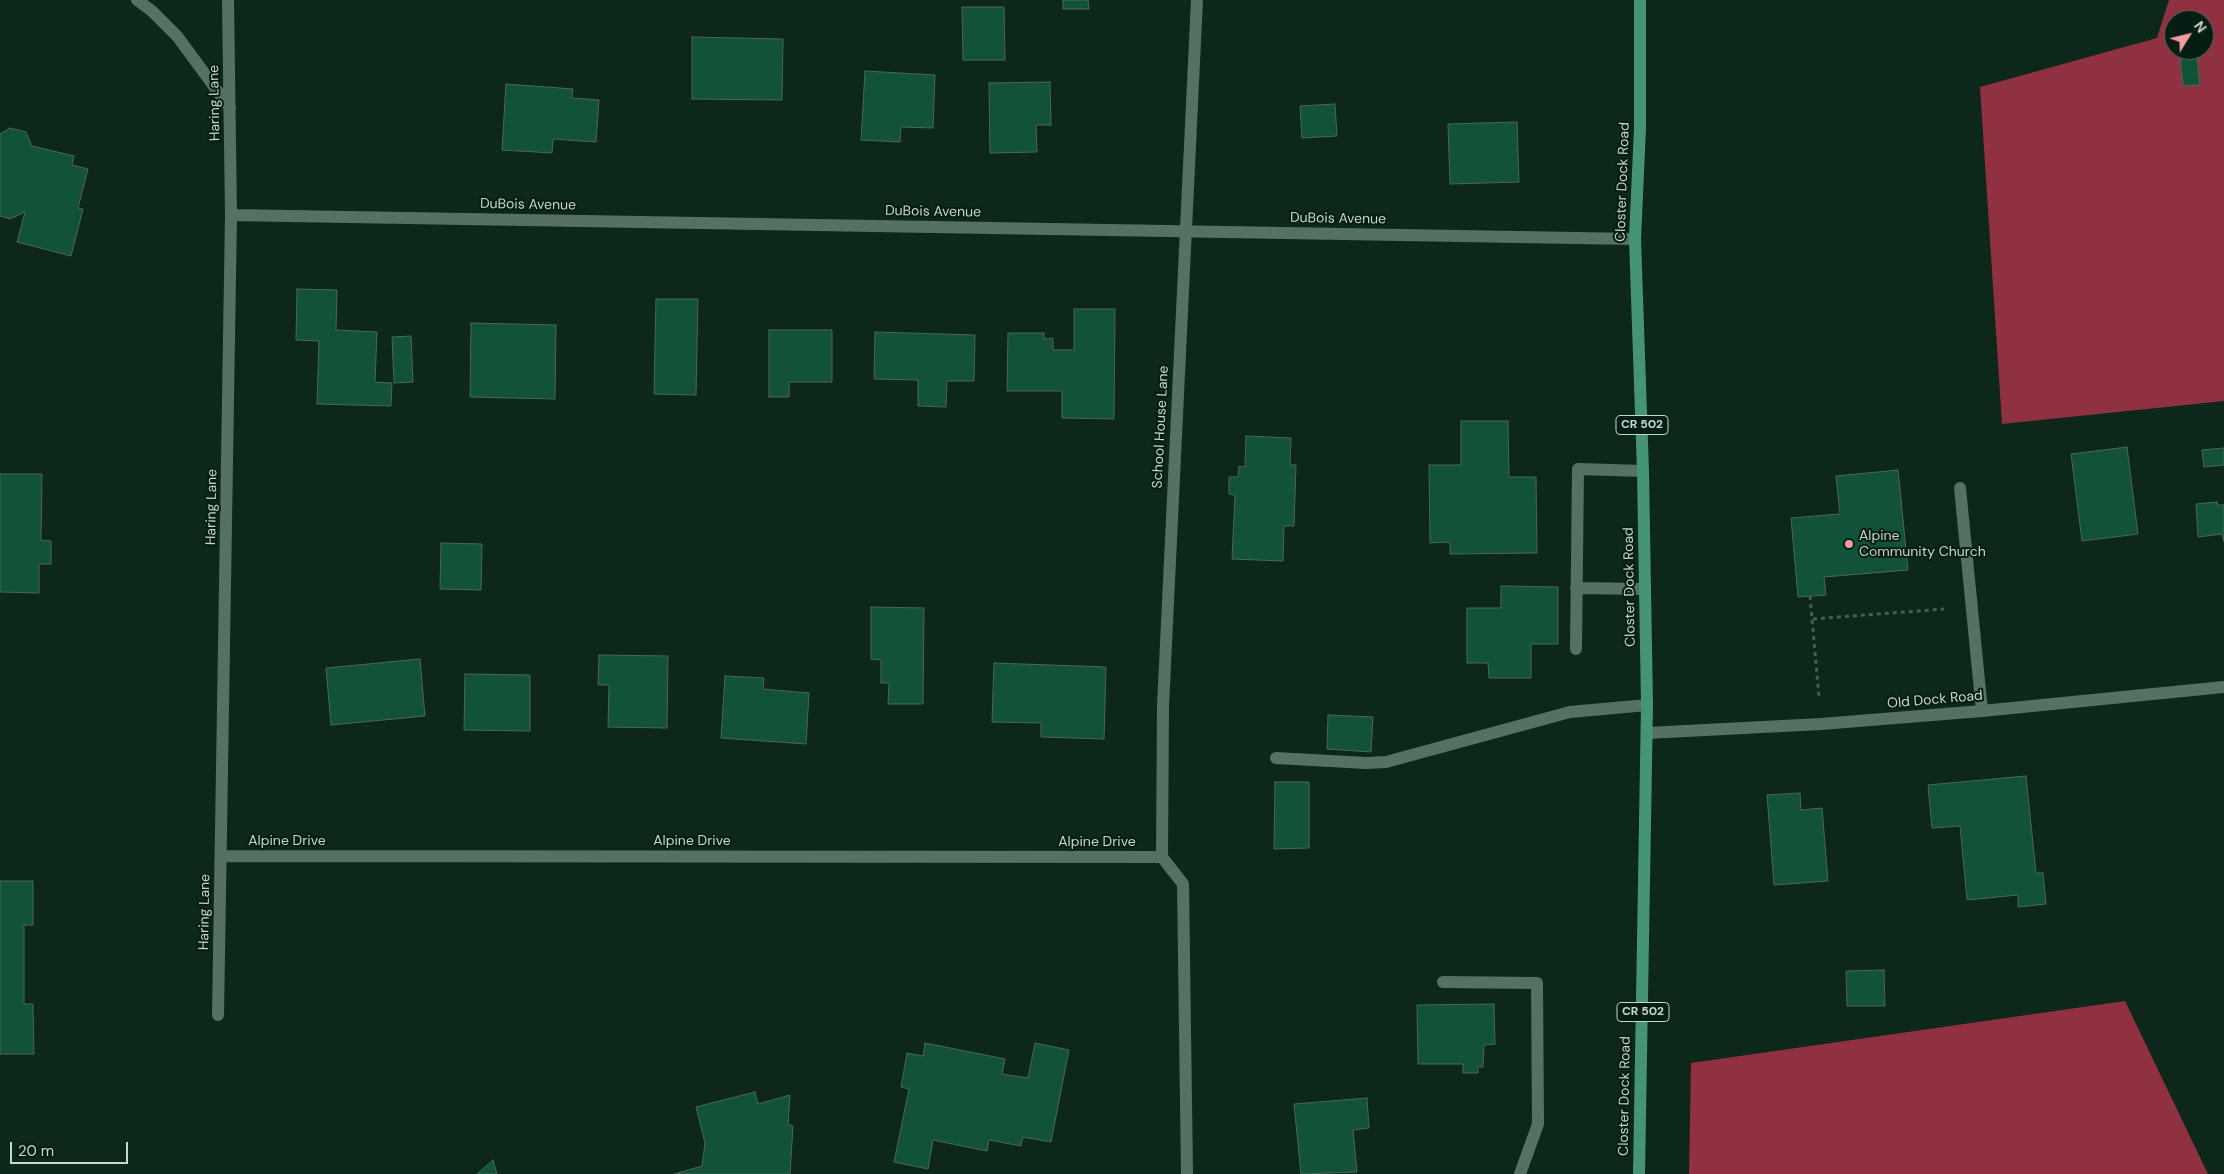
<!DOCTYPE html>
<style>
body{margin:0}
#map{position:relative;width:2224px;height:1174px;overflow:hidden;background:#0e271b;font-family:"DM Sans",sans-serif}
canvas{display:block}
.north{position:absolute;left:2164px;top:10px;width:50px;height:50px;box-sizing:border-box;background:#051d12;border:1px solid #53675d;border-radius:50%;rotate:54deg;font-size:14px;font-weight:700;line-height:20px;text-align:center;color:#c8d6ce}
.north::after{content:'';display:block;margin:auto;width:18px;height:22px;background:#f49aa2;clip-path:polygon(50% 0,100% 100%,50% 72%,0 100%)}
.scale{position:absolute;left:10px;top:1142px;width:118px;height:22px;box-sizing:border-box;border:2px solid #c8d6ce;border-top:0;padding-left:6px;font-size:15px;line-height:18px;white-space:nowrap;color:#c8d6ce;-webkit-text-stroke:4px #051d12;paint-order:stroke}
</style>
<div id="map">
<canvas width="2224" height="1174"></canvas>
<div class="north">N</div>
<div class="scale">20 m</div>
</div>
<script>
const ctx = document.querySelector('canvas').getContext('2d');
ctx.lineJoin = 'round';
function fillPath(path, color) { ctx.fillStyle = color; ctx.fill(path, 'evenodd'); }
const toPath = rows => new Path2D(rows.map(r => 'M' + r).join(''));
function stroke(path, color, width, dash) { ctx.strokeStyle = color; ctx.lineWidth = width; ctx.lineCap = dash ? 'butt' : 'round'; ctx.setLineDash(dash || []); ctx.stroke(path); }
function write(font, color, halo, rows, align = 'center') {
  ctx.font = font + ' "DM Sans",sans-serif'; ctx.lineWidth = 4; ctx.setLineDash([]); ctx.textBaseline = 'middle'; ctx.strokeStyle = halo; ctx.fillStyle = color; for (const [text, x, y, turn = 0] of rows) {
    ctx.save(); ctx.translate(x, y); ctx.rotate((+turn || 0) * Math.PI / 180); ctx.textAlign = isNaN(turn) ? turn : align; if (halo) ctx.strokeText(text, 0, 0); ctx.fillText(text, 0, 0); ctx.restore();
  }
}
const forest = toPath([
 [2169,0,2224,0,2224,401,2002,424,1980,87,2157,38],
 [2174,20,2204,20,2204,50,2174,50],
 [2125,1001,2208,1174,1689,1174,1691,1063]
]);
const building = toPath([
 [1063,0,1088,0,1089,9,1063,9,1063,0],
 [962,7,1004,7,1005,60,963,60,962,7],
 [692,37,783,39,782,100,692,99,692,37],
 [2197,57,2200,85,2183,86,2180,59,2197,57],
 [865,71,935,75,933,128,901,127,900,142,861,140,865,71],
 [1050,82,1051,125,1036,125,1037,152,990,153,989,83,1050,82],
 [506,84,573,89,572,98,599,100,596,142,553,139,552,153,502,150,506,84],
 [1335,104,1337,136,1302,138,1300,106,1335,104],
 [1517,122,1519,182,1450,184,1448,124,1517,122],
 [10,128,26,132,32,146,74,156,72,165,88,169,78,208,83,209,71,256,17,242,25,212,10,219,0,216,0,134,10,128],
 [297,289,337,290,336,330,377,332,375,382,392,383,391,406,317,404,319,341,296,340,297,289],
 [656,299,698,299,696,395,654,394,656,299],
 [1074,309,1115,309,1114,419,1062,418,1062,391,1007,391,1008,333,1044,333,1044,339,1053,338,1053,350,1074,350,1074,309],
 [471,323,556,325,555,399,470,397,471,323],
 [769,330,832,330,832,382,789,382,789,397,769,397,769,330],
 [875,332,975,335,974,381,947,381,946,407,918,406,918,380,874,379,875,332],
 [411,336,413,382,394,383,392,337,411,336],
 [1461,421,1508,421,1509,477,1536,477,1537,553,1450,554,1450,542,1430,543,1429,465,1461,465,1461,421],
 [1246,436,1291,438,1290,465,1296,465,1294,526,1284,526,1283,561,1232,559,1235,495,1229,494,1229,477,1238,477,1239,466,1245,467,1246,436],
 [2127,447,2138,534,2082,541,2071,454,2127,447],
 [2224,448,2224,465,2204,467,2202,450,2224,448],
 [1898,470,1908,570,1824,577,1826,595,1798,597,1791,518,1840,514,1836,476,1898,470],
 [0,474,42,474,41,540,51,541,51,564,39,564,39,593,0,592,0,474],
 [2217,502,2218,505,2224,505,2224,542,2222,534,2198,537,2196,504,2217,502],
 [441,543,482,544,481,590,440,589,441,543],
 [1501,586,1558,587,1558,644,1531,644,1531,678,1489,678,1488,663,1467,663,1467,608,1501,608,1501,586],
 [871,607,924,608,923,704,888,704,889,683,881,683,881,660,871,659,871,607],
 [599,655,668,656,667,728,608,727,609,685,598,685,599,655],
 [420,659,425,716,331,725,326,668,420,659],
 [994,663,1106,667,1104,739,1041,737,1041,723,992,722,994,663],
 [465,674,530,675,530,731,464,730,465,674],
 [725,676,764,678,763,689,809,693,806,744,721,738,725,676],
 [1328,715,1373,717,1371,752,1327,749,1328,715],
 [2026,776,2036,873,2043,873,2046,904,2018,907,2018,895,1967,900,1960,826,1932,828,1928,785,2026,776],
 [1275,782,1309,782,1309,848,1274,849,1275,782],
 [1800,793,1801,810,1822,808,1828,881,1774,885,1767,795,1800,793],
 [0,881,33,881,33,925,24,925,24,1004,33,1004,34,1054,0,1054,0,881],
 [1884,970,1885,1006,1847,1006,1846,971,1884,970],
 [1494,1004,1495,1044,1484,1045,1483,1067,1478,1067,1478,1073,1463,1073,1463,1064,1418,1064,1417,1005,1494,1004],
 [925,1043,1005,1059,1002,1074,1028,1078,1035,1043,1069,1050,1051,1142,1023,1137,1021,1146,989,1140,987,1151,933,1140,928,1169,894,1162,909,1089,901,1087,907,1053,923,1056,925,1043],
 [755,1092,758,1104,790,1095,788,1124,793,1126,790,1174,674,1174,702,1166,705,1143,696,1107,755,1092],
 [1367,1098,1369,1128,1353,1130,1357,1172,1301,1174,1294,1104,1367,1098],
 [493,1160,497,1174,477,1174,493,1160]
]);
const path = toPath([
 [1810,596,1819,697],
 [1813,619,1944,609]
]);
const service = toPath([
 [1960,488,1982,711],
 [1576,588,1645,589],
 [1576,649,1578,469,1643,471],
 [1276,758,1366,763,1386,762,1570,712,1647,705],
 [1162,857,1183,884,1187,1174],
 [1443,982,1537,983,1538,1124,1520,1174]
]);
const minor = toPath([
 [137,0,152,11,177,36,230,108],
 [231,215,1635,239],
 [1647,733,1821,724,1982,711,2224,687],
 [221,856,1162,857,1163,706,1197,0],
 [218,1015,231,215,228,0]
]);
const primary = toPath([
 [1639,1174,1647,705,1643,471,1635,239,1640,128,1640,0]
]);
const markers = [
 [1849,544,5,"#f49aa2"]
];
const shields = [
 [1642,425,52],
 [1643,1012,52]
];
const shieldNames = [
 ["CR 502",1642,425],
 ["CR 502",1643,1012]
];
const streetNames = [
 ["Haring Lane",215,103,-91],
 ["Closter Dock Road",1623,182,-88],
 ["DuBois Avenue",528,205,1],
 ["DuBois Avenue",933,212,1],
 ["DuBois Avenue",1338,219,1],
 ["School House Lane",1161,427,-87],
 ["Haring Lane",212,507,-89],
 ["Closter Dock Road",1630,587,-91],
 ["Old Dock Road",1935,700,-5],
 ["Alpine Drive",287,841],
 ["Alpine Drive",692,841],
 ["Alpine Drive",1097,842],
 ["Haring Lane",205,912,-89],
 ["Closter Dock Road",1625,1096,-89]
];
const poiNames = [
 ["Alpine",1859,536],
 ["Community Church",1859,552]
];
fillPath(forest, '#903141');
fillPath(building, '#125238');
stroke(building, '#4c6659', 1);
stroke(path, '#485d53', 3, [4, 4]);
stroke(service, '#567163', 12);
stroke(minor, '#567163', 12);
stroke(primary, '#459473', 12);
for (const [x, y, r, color] of markers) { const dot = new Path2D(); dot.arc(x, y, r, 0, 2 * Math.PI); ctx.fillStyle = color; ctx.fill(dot); stroke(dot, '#051d12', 2); }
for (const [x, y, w] of shields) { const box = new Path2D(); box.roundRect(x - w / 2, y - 9.5, w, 19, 4); ctx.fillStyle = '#051d12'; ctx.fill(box); stroke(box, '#c8d6ce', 1); }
write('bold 12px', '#c8d6ce', null, shieldNames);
write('14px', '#c8d6ce', '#051d12', streetNames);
write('14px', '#c8d6ce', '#051d12', poiNames, 'left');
</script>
